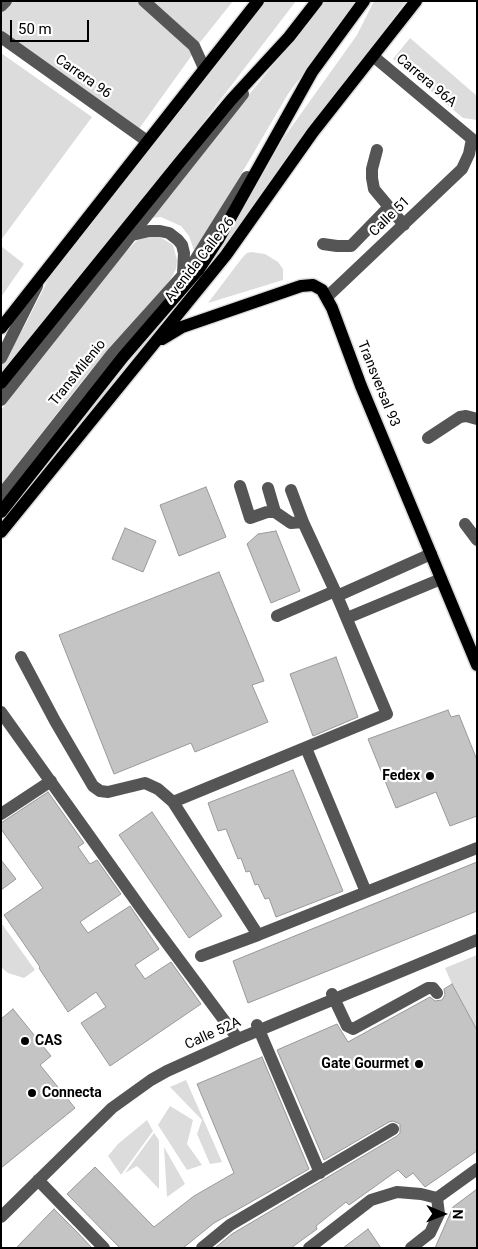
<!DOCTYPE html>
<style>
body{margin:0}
#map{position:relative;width:478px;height:1249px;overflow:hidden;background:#fff;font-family:Roboto,sans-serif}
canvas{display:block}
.frame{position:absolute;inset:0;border:2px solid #000;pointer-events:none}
.north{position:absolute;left:418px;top:1189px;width:50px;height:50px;-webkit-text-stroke:4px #fff;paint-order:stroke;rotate:91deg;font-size:14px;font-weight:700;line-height:20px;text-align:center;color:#000}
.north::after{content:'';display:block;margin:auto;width:18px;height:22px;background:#000;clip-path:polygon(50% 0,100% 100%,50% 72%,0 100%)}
.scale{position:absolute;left:10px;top:20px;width:79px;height:22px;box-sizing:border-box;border:2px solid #000;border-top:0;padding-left:6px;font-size:15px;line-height:18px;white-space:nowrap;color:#000;-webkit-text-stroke:4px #fff;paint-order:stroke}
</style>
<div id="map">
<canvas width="478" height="1249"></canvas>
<div class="frame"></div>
<div class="north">N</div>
<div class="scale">50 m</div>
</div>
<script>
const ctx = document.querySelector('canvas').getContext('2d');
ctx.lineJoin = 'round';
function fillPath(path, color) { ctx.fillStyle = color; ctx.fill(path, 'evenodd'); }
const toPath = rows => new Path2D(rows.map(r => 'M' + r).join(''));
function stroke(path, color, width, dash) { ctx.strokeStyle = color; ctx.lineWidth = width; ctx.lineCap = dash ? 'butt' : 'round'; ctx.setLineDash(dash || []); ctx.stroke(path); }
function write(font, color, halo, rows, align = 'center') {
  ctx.font = font + ' Roboto,sans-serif'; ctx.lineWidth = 4.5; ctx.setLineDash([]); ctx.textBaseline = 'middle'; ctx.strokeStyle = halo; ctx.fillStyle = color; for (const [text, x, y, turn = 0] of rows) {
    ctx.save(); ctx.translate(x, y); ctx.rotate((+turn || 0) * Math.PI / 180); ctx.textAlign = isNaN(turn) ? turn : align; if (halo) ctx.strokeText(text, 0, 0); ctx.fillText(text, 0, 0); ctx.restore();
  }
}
const green = toPath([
 [11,1,138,1,191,49,192,55,136,133,1,37,1,12],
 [150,1,233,1,198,45],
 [266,1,296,1,201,125,1,373,1,365,24,327,49,278],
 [325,1,358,1,288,94,195,253,189,236,181,226,161,217,149,218],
 [374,1,406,1,278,169,236,232,198,284,285,136,357,35],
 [410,38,477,96,477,120,463,118,393,59],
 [1,53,92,117,1,240],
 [149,236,160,237,173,245,177,260,176,269,169,282,87,375,1,485,1,410,124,254,139,238],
 [1,246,24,264,1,297],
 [251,252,265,254,278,262,283,269,283,280,208,303,242,258,247,253],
 [2,924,35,970,24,978,8,973,1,967],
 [477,955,477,1030,452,984,445,968],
 [186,1080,222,1162,210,1164,197,1134,202,1120,170,1087],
 [170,1106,193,1120,187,1144,202,1165,187,1170,158,1125],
 [147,1120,153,1131,121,1175,108,1156,118,1144],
 [154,1133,159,1140,159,1189,137,1166,125,1173],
 [164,1147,185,1184,167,1197]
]);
const building = toPath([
 [206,487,226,537,179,556,160,505,206,487],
 [125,528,156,541,143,572,112,559,125,528],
 [276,531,300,591,271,603,247,544,258,534,276,531],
 [219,572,264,681,252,685,268,722,195,752,191,743,114,774,59,635,219,572],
 [336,657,358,717,313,736,290,674,336,657],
 [448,710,451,717,459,715,477,760,477,816,450,826,436,792,396,808,368,739,448,710],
 [293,770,343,891,276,917,269,898,265,899,258,884,255,885,250,871,246,872,241,858,238,859,226,829,218,831,208,803,293,770],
 [48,792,84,843,78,847,90,864,97,860,121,894,80,922,88,933,130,906,159,949,135,965,145,979,171,962,201,1004,110,1066,81,1023,106,1007,96,992,68,1012,39,968,40,967,4,915,43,888,1,829,1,823,48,792],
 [152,812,222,916,189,938,119,835,152,812],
 [1,860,16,879,1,890,1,860],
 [477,862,477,911,248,1003,233,961,477,862],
 [452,984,477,1030,477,1151,425,1187,413,1173,406,1178,398,1170,349,1205,346,1202,316,1226,317,1229,291,1248,215,1248,232,1234,397,1136,400,1133,400,1124,393,1121,389,1122,324,1160,277,1050,337,1024,348,1042,430,997,435,1001,442,1000,445,995,444,989,452,984],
 [13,1009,51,1056,40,1065,75,1108,1,1168,1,1019,13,1009],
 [262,1057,309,1169,214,1223,183,1248,120,1248,67,1194,95,1167,154,1227,194,1196,234,1173,197,1084,262,1057],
 [477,1189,477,1248,435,1248,453,1207,477,1189],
 [54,1209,78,1233,92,1248,16,1248,54,1209],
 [368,1229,381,1248,343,1248,368,1229]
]);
const minor = toPath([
 [144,1,194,46,204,68],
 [1,6,6,1],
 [1,37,147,141],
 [377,150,372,169,372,178,374,189,404,225],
 [132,235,149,231,160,231,169,233,178,240,182,245,184,253,183,274],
 [323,244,337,246,351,246,389,207],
 [327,297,462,169,469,154,472,139,373,56],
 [1,358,37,286],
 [1,400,243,94],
 [428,438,460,417,466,416,477,419],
 [240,486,250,518,267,512,275,512,291,523,303,522],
 [268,488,275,512],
 [291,490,303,522,335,591,387,714,173,802,258,935,477,848],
 [1,495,112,354,192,265,247,177],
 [465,524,477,540],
 [337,596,431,554],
 [277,616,335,591],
 [347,618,441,579],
 [21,657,55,721,93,786,100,791,108,792,145,783,158,789,173,802],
 [1,712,143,911,238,1039],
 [306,748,366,892],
 [1,814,51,781],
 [201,956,258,935],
 [332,994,347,1026,353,1029,428,988,433,988,437,993],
 [257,1025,320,1173],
 [38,1180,104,1248],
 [437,1198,477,1169],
 [1,1217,112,1108,151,1080,167,1071,238,1039,477,940],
 [202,1248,230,1225,393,1129],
 [309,1248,371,1200,397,1192,421,1194,437,1198],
 [411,1248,430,1233,439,1214,437,1198]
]);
const major = toPath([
 [1,328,258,1],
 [162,339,182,327,301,286,313,285,322,290,332,308,361,386,477,665],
 [1,383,179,163,231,100,289,37,317,1],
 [1,512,123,357,199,269,218,240,312,72,364,1],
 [1,532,226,255,313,132,416,1]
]);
const markers = [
 [430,776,5,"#000"],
 [25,1041,5,"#000"],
 [419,1064,5,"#000"],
 [32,1093,5,"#000"]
];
const streetNames = [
 ["Carrera 96",83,77,35],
 ["Carrera 96A",426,81,40],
 ["Calle 51",390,217,-44],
 ["Avenida Calle 26",200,260,-52],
 ["TransMilenio",78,373,-51],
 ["Transversal 93",378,384,68],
 ["Calle 52A",213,1034,-24]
];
const poiNames = [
 ["Fedex",420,776],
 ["CAS",35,1041,"left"],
 ["Gate Gourmet",409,1064],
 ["Connecta",42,1093,"left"]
];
fillPath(green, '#dcdcdc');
fillPath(building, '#c4c4c4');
stroke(building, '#999', 1);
stroke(major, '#dbdbdb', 15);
stroke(minor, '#555', 12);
stroke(major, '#000', 12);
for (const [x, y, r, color] of markers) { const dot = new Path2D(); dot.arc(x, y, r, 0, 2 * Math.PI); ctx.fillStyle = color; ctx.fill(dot); stroke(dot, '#fff', 2); }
write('14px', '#000', '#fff', streetNames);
write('bold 14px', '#000', '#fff', poiNames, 'right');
</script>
